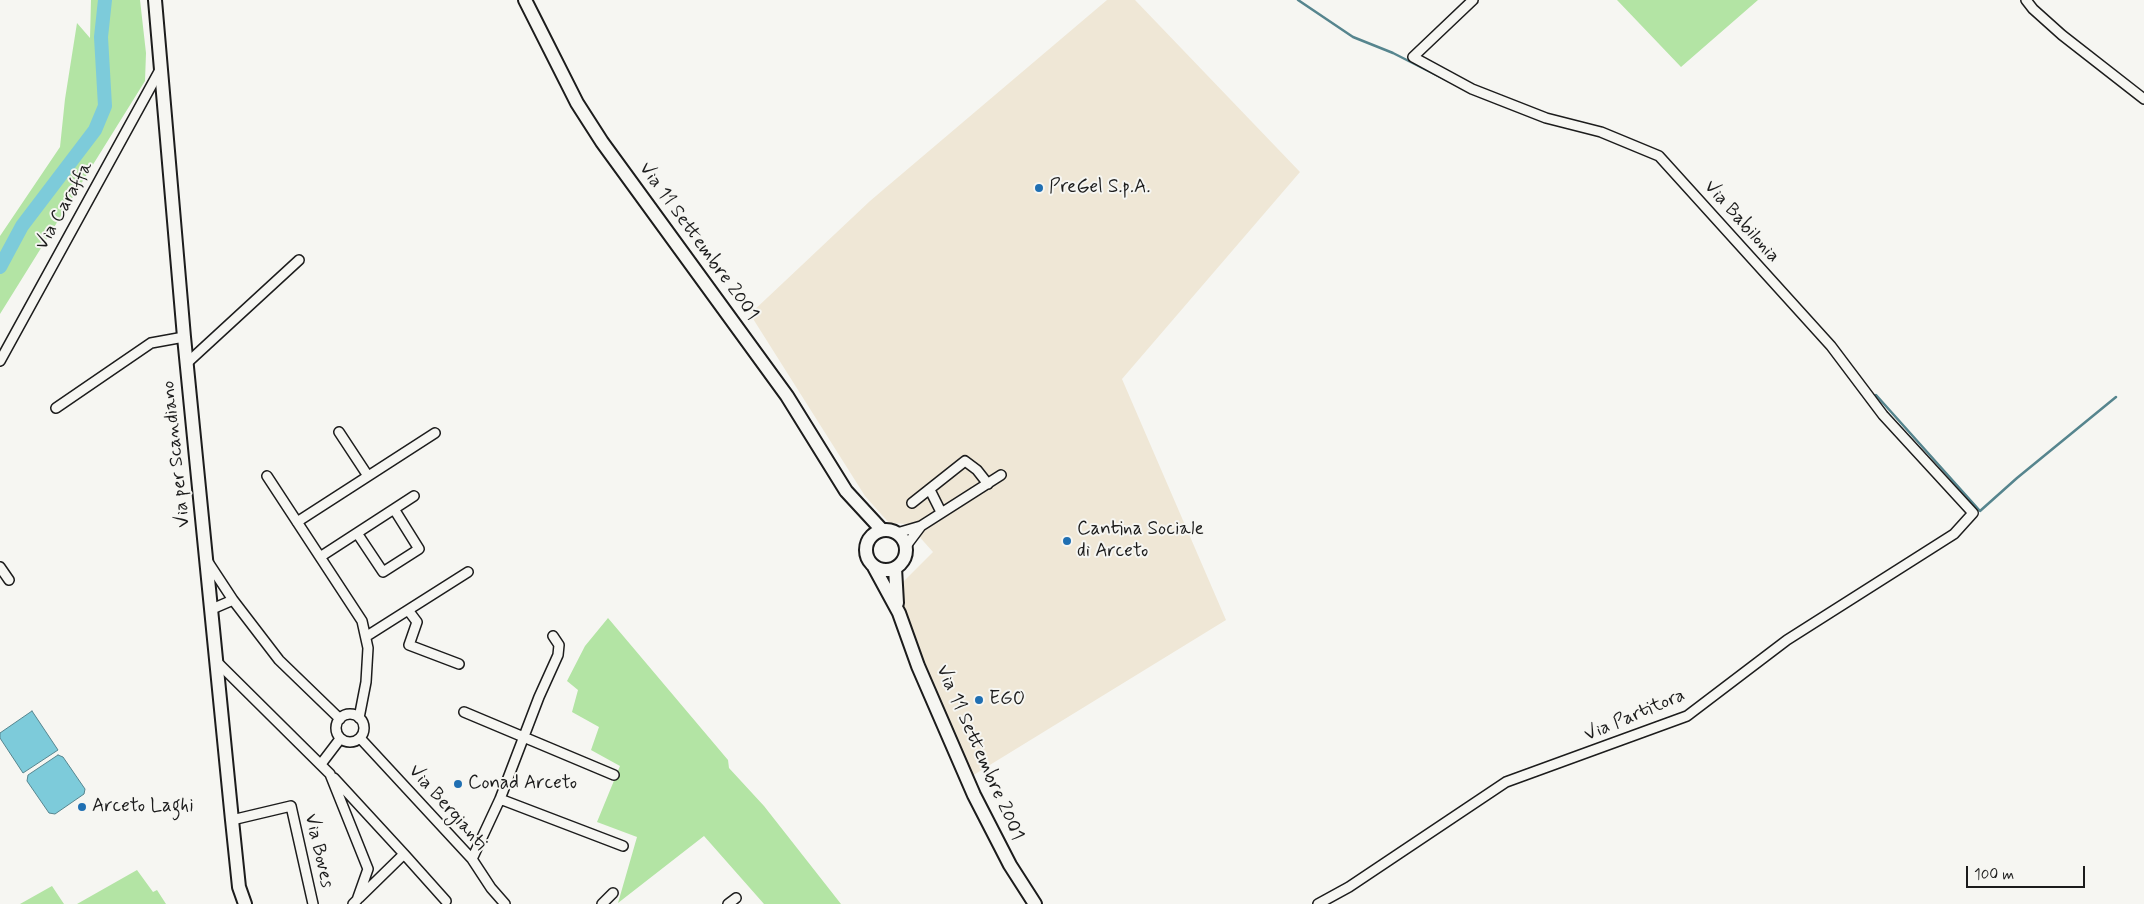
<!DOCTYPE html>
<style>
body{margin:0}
#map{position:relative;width:2144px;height:904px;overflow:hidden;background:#f6f6f2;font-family:Mynerve,sans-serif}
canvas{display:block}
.scale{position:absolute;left:1966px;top:866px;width:119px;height:22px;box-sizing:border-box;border:2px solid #1c1c1c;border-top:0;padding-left:6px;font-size:15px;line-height:18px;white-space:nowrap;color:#1c1c1c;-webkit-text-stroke:4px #f6f6f2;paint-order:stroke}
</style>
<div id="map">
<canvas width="2144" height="904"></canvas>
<div class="scale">100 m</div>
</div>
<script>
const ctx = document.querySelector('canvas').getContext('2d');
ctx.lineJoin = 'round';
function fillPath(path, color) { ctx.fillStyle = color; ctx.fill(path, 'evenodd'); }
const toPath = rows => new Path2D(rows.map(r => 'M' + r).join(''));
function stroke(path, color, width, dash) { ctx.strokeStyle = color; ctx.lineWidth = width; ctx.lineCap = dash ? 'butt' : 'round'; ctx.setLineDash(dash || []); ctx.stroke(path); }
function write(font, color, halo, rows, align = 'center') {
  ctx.font = font + ' Mynerve,sans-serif'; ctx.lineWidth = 4; ctx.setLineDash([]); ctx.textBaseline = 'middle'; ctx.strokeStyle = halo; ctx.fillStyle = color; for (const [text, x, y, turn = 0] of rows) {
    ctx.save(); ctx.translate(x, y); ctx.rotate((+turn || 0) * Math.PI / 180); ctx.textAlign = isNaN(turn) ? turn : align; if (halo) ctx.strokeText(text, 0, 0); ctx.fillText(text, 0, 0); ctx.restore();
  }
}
const built = toPath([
 [1107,0,1135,0,1300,172,1122,379,1226,620,967,779,899,610,898,587,933,552,908,524,889,523,865,496,750,314,870,201]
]);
const green = toPath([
 [91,0,140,0,146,53,145,81,0,314,0,236,60,147,65,99,77,23,90,38],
 [1617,0,1758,0,1681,67],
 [608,618,728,760,729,768,764,806,841,904,764,904,704,836,618,903,637,837,597,822,620,766,591,750,599,727,572,712,578,690,567,681,585,646],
 [137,870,153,892,157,890,166,904,77,904],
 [52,886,64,904,20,904]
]);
const water = toPath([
 [32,711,58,750,23,773,0,738,0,733,32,711],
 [58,755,63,757,85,789,84,794,55,814,49,813,27,781,28,775,58,755]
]);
const stream = toPath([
 [1298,0,1353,37,1393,53,1448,81],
 [1876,395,1980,511,2017,478,2116,397]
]);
const river = toPath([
 [0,267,22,226,95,130,105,106,101,37,105,0]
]);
const street = toPath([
 [2026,0,2033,9,2062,35,2144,99],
 [0,361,161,68],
 [187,363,299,260],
 [56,408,151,343,184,337],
 [339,432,368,476],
 [267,476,362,621,368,648,366,682,359,718],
 [930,490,941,512],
 [912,503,965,461,977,470,988,484],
 [394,509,414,496],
 [297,522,435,433],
 [921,526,1001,475],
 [897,533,921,526,906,546],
 [320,557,394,509,419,549,383,572,357,533],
 [208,562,233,600,279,660,340,719],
 [0,567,9,580],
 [212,609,233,600],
 [408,610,417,622,409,645,459,664],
 [367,636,468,572],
 [217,662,330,774,368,869,357,900,353,904],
 [464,712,614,775],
 '336 728a14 14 0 1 1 28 0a14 14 0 1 1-28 0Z',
 [360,738,472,859,491,888,505,904],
 [321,764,340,739],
 [334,778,404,854,359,898],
 [500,799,623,846],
 [232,820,291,806,313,904],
 [404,854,446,901],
 [472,859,500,799,539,697,558,655,559,645,553,636],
 [602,904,613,893],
 [728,904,736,898],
 [1318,904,1349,887,1506,782,1687,716,1787,640,1954,534,1973,513,1883,415,1831,346,1659,156,1601,132,1546,118,1472,89,1413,57,1473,0]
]);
const secondary = toPath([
 [155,0,184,337,232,820,239,887,245,904],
 [525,0,577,103,602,142,787,396,846,491,882,530],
 '866 550a20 20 0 1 1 40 0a20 20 0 1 1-40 0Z',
 [874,567,899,613,918,666,974,795,1010,865,1035,904],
 [895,568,897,603]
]);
const markers = [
 [1039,188,5,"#1f6fb2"],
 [1067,541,5,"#1f6fb2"],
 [979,700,5,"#1f6fb2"],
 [458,784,5,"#1f6fb2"],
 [82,807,5,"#1f6fb2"]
];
const poiNames = [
 ["PreGel S.p.A.",1049,188],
 ["Cantina Sociale",1077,530],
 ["di Arceto",1077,552],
 ["EGO",989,700],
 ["Conad Arceto",468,784],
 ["Arceto Laghi",92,807]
];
const streetNames = [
 ["Via Caraffa",65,206,-61],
 ["Via Babilonia",1741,222,48],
 ["Via 11 Settembre 2001",698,242,54],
 ["Via per Scandiano",177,454,-96],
 ["Via Partitora",1635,716,-23],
 ["Via 11 Settembre 2001",979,753,66],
 ["Via Bergianti",447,808,48],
 ["Via Boves",318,851,77]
];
fillPath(built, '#efe7d6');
fillPath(green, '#b3e4a4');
fillPath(water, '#7dcbda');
stroke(water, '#56858e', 1);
stroke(stream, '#56858e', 2.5);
stroke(river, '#7dcbda', 14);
stroke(street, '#1c1c1c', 12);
stroke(secondary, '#1c1c1c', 16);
stroke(street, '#f6f6f2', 9);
stroke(secondary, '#f6f6f2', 12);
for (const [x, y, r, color] of markers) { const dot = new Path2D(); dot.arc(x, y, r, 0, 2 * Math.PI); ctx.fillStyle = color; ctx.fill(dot); stroke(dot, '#f6f6f2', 2); }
write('19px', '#1c1c1c', '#f6f6f2', poiNames, 'left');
write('19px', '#1c1c1c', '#f6f6f2', streetNames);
</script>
